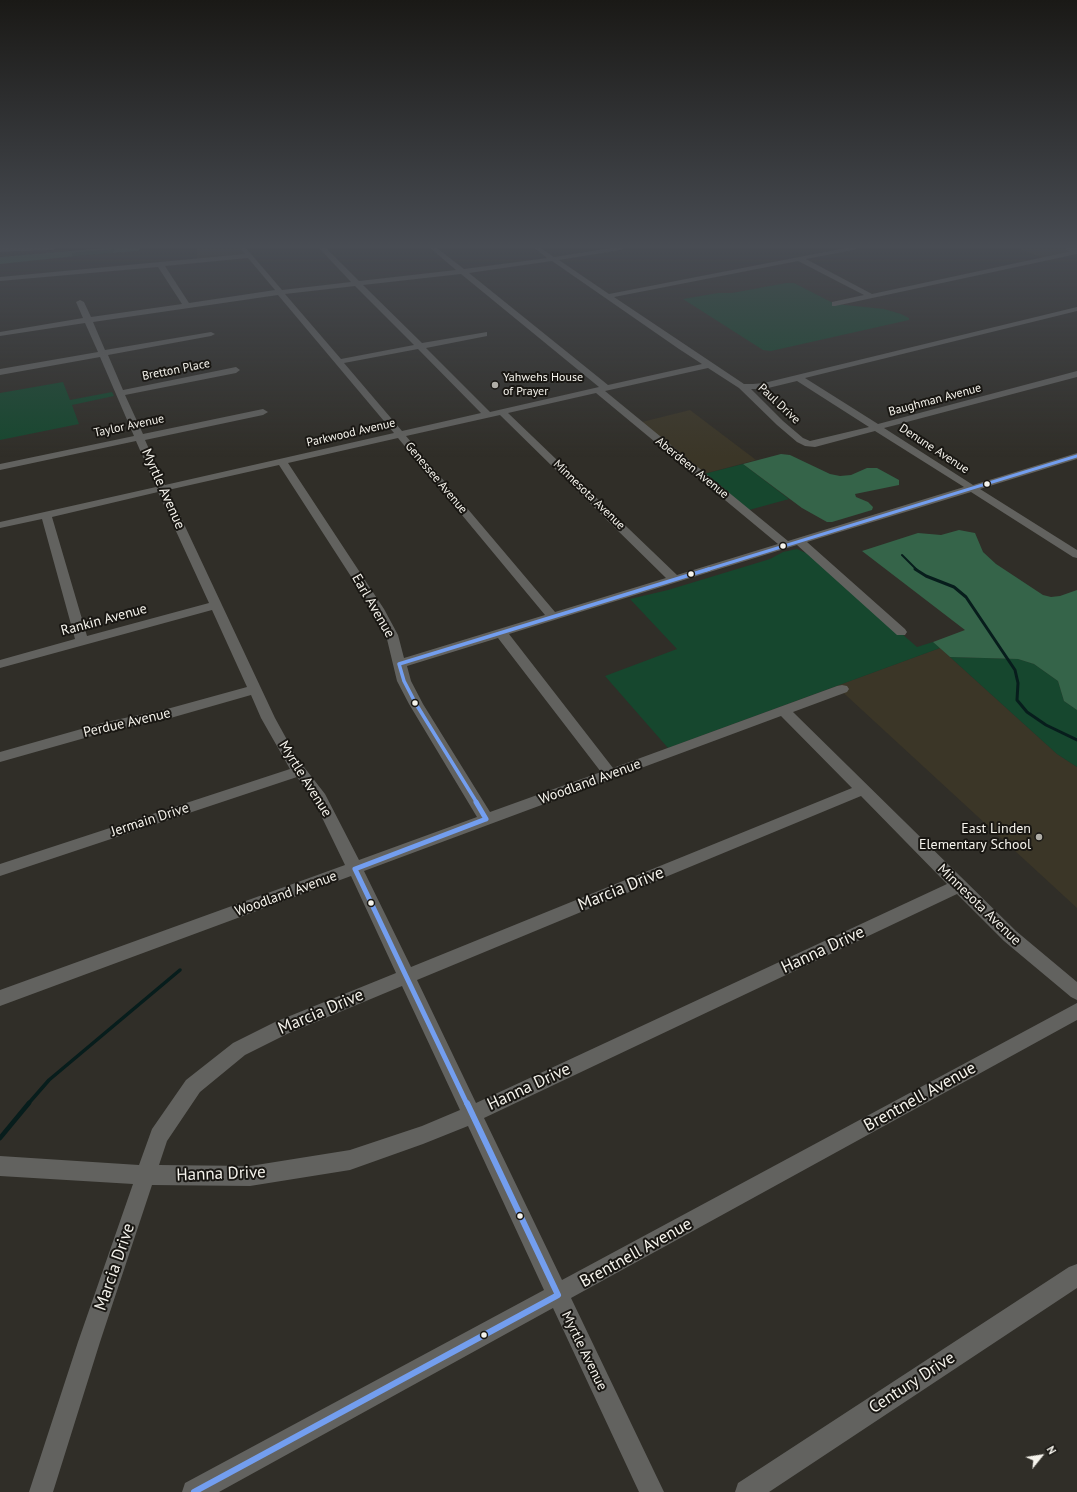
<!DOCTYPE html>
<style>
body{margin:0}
#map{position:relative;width:1077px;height:1492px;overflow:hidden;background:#302e28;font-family:"PT Sans",sans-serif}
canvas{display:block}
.north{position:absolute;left:1021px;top:1436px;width:40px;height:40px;-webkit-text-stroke:3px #191713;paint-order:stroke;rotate:60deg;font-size:11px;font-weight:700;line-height:16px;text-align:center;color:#f5f3ec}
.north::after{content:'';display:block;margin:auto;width:14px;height:18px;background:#f5f3ec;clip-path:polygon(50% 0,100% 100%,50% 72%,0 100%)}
</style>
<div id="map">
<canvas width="1077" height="1492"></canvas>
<div class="north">N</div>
</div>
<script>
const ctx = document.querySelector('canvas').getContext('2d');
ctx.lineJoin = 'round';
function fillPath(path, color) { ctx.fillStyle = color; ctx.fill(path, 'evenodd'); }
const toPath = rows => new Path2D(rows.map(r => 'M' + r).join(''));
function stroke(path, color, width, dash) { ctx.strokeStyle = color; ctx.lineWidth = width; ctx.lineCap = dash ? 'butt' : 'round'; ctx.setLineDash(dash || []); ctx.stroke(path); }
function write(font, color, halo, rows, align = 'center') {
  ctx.font = font + ' "PT Sans",sans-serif'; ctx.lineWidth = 4; ctx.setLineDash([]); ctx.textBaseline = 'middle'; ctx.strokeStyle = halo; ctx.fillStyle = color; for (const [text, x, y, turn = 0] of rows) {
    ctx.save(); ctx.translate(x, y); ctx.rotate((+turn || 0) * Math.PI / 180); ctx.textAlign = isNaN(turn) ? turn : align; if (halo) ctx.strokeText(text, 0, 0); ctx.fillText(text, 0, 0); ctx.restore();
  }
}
const built = toPath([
 [197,248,245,248,243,248,249,255,197,260],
 [1017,248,1070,248,1077,250,1044,259],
 [690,410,756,460,700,475,638,423],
 [940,648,1057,754,1077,767,1077,908,836,686]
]);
const green = toPath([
 [118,249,112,253,67,257,73,256,72,253],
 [786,283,794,283,835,304,884,309,901,314,909,318,909,320,771,351,763,350,683,299,718,293,732,293],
 [63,382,70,400,112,392,114,396,72,405,79,424,0,440,0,393],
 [743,464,789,499,749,510,704,474],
 [797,549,806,553,838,578,917,647,933,642,940,648,668,748,605,676,677,649,630,599,668,590,770,559,783,552],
 [950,657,1018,659,1034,664,1058,681,1064,701,1077,710,1077,767,1057,754]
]);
const forest = toPath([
 [103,248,140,248,139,251,112,253,116,249,72,253,73,256,67,257,0,264,0,257],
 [781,454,790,455,830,474,840,476,851,475,867,468,877,468,899,480,899,485,855,494,856,497,868,502,873,507,872,510,832,522,827,522,802,508,743,464],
 [959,530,975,533,983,552,996,564,1043,595,1051,597,1060,596,1077,590,1077,710,1064,701,1058,681,1034,664,1018,659,950,657,933,642,965,630,862,551,918,533,941,535]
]);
const streamFar3 = toPath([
 [902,555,917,570]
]);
const streamFar2 = toPath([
 [915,569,926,576,954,587,966,597,1015,670,1018,683,1017,700,1027,712,1046,725,1077,740]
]);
const streamFar1 = toPath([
 [28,1104,49,1080,180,970]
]);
const stream = toPath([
 [0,1138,29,1103]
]);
const minor = toPath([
 [0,248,56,248,53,250,0,252,0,248],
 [240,248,246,248,282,290,351,282,319,248,326,248,359,281,456,270,430,248,437,248,464,269,547,258,534,248,541,248,554,257,610,248,624,248,621,250,559,260,609,294,845,248,857,248,854,250,806,259,872,294,1077,250,1077,254,835,306,832,306,832,302,864,295,798,261,614,297,744,384,753,384,764,383,1077,307,1077,311,805,378,878,424,1077,371,1077,377,884,428,973,485,1077,453,1077,459,980,489,1077,550,1077,558,1073,557,971,492,807,542,905,629,907,632,905,635,897,635,797,545,509,634,613,768,837,686,842,685,847,686,849,689,847,692,793,712,1016,931,1077,982,1077,1000,1071,997,1004,941,957,894,484,1118,562,1280,1077,1003,1077,1020,571,1298,664,1492,639,1492,553,1308,219,1492,182,1492,185,1483,544,1290,468,1126,423,1144,350,1170,250,1186,152,1185,100,1342,53,1492,29,1492,78,1342,133,1184,0,1176,0,1156,139,1165,152,1129,186,1080,233,1043,275,1022,396,973,351,876,0,1006,0,990,345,865,314,801,297,777,0,876,0,864,290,769,261,718,251,695,167,719,106,732,0,762,0,752,106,722,167,709,247,687,212,610,0,668,0,660,75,639,42,519,0,528,0,522,156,487,136,441,0,470,0,464,134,436,100,357,0,375,0,369,98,352,85,323,0,336,0,332,83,318,76,302,80,300,84,302,91,317,182,304,158,267,0,281,0,277,245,254,240,248],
 [248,258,275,290,189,303,165,266,248,258],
 [552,261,679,349,702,364,608,385,469,273,552,261],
 [461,274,599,387,490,412,426,348,487,336,487,332,422,343,363,285,461,274],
 [355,286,414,345,341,359,285,294,355,286],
 [278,295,394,433,165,485,145,440,263,415,268,412,263,409,143,434,125,395,236,373,240,370,236,367,123,390,108,355,211,336,215,334,211,332,105,350,93,322,278,295],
 [418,349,481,413,402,431,344,363,418,349],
 [708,368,739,388,777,425,797,442,805,446,815,447,875,431,964,487,788,541,605,391,708,368],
 [797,381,869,427,810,441,803,438,783,421,751,389,764,389,797,381],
 [596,393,778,544,677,575,508,413,596,393],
 [500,415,666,578,555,612,406,436,500,415],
 [398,438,545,615,404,658,398,635,384,609,288,463,398,438],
 [279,465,372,609,386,635,397,681,409,704,477,817,359,860,325,794,297,758,275,718,168,490,279,465],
 [158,492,209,603,87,636,52,517,158,492],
 [498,638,601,772,490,812,423,704,411,681,407,666,498,638],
 [781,716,852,788,411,967,364,871,781,716],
 [861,796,947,884,476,1103,417,980,861,796],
 [402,986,460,1110,422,1126,350,1150,250,1166,159,1165,167,1141,200,1092,245,1055,287,1034,402,986],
 [1077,1264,1077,1288,769,1492,735,1492,738,1483,1069,1267,1077,1264]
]);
const major = toPath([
 [1065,248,1077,248,1077,254,1066,250,1065,248]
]);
const bus1Far3 = toPath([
 [706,570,1077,456]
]);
const bus1Far2 = toPath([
 [399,664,709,569],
 [399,664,404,681,416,704,477,803]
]);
const bus1Far1 = toPath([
 [476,802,486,819],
 [355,869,467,1104],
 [355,869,486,819]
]);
const bus1 = toPath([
 [467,1103,558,1295],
 [194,1492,558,1295]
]);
const markers = [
 [495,385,4,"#b0aea7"],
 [987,484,3.5,"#f5f3ec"],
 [783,546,3.5,"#f5f3ec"],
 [691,574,3.5,"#f5f3ec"],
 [415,703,3.5,"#f5f3ec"],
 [1039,837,4,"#b0aea7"],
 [371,903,3.5,"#f5f3ec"],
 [520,1216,3.5,"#f5f3ec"],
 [484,1335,3.5,"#f5f3ec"]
];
const farStreetnames = [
 ["Bretton Place",176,370,-11],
 ["Baughman Avenue",935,400,-15],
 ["Paul Drive",779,404,43],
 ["Taylor Avenue",129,426,-12],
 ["Parkwood Avenue",351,433,-13],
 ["Denune Avenue",934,449,33],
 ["Aberdeen Avenue",692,468,39],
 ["Genessee Avenue",436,478,50],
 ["Minnesota Avenue",589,495,44]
];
const farPoinames = [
 ["Yahwehs House",503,378],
 ["of Prayer",503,392]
];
const streetNames = [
 ["Myrtle Avenue",163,489,66],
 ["Earl Avenue",373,606,60],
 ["Rankin Avenue",104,620,-15],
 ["Perdue Avenue",127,723,-13],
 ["Myrtle Avenue",305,779,58],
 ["Woodland Avenue",590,782,-20],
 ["Jermain Drive",150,820,-18],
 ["Woodland Avenue",286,894,-20],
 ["Minnesota Avenue",979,905,44],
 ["Myrtle Avenue",584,1351,64]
];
const poiNames = [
 ["East Linden",1031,829],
 ["Elementary School",1031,845]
];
const nearStreetnames = [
 ["Marcia Drive",621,889,-22],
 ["Hanna Drive",823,950,-25],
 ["Marcia Drive",321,1012,-23],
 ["Hanna Drive",529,1087,-25],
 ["Brentnell Avenue",920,1097,-29],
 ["Hanna Drive",221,1174,-2],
 ["Brentnell Avenue",636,1253,-29],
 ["Marcia Drive",115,1267,-71],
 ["Century Drive",912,1383,-33]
];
fillPath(built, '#3b3627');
fillPath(green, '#16472e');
fillPath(forest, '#356449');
stroke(streamFar3, '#071d1c', 2);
stroke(streamFar2, '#071d1c', 3);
stroke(streamFar1, '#071d1c', 3.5);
stroke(stream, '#071d1c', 4.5);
fillPath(minor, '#62625f');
fillPath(major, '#6a6c69');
stroke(bus1Far3, '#739eef', 3);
stroke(bus1Far2, '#739eef', 3.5);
stroke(bus1Far1, '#739eef', 5);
stroke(bus1, '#739eef', 6);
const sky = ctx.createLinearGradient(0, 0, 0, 457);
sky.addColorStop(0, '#1a1916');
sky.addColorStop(0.54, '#484c53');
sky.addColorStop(1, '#484c5300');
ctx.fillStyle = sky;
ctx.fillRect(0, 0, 1077, 457);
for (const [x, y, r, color] of markers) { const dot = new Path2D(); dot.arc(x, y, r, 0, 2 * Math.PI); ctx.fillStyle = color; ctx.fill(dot); stroke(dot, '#191713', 1.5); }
write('12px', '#f5f3ec', '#191713', farStreetnames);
write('12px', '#f5f3ec', '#191713', farPoinames, 'left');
write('14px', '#f5f3ec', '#191713', streetNames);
write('14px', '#f5f3ec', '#191713', poiNames, 'right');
write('17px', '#f5f3ec', '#191713', nearStreetnames);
</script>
